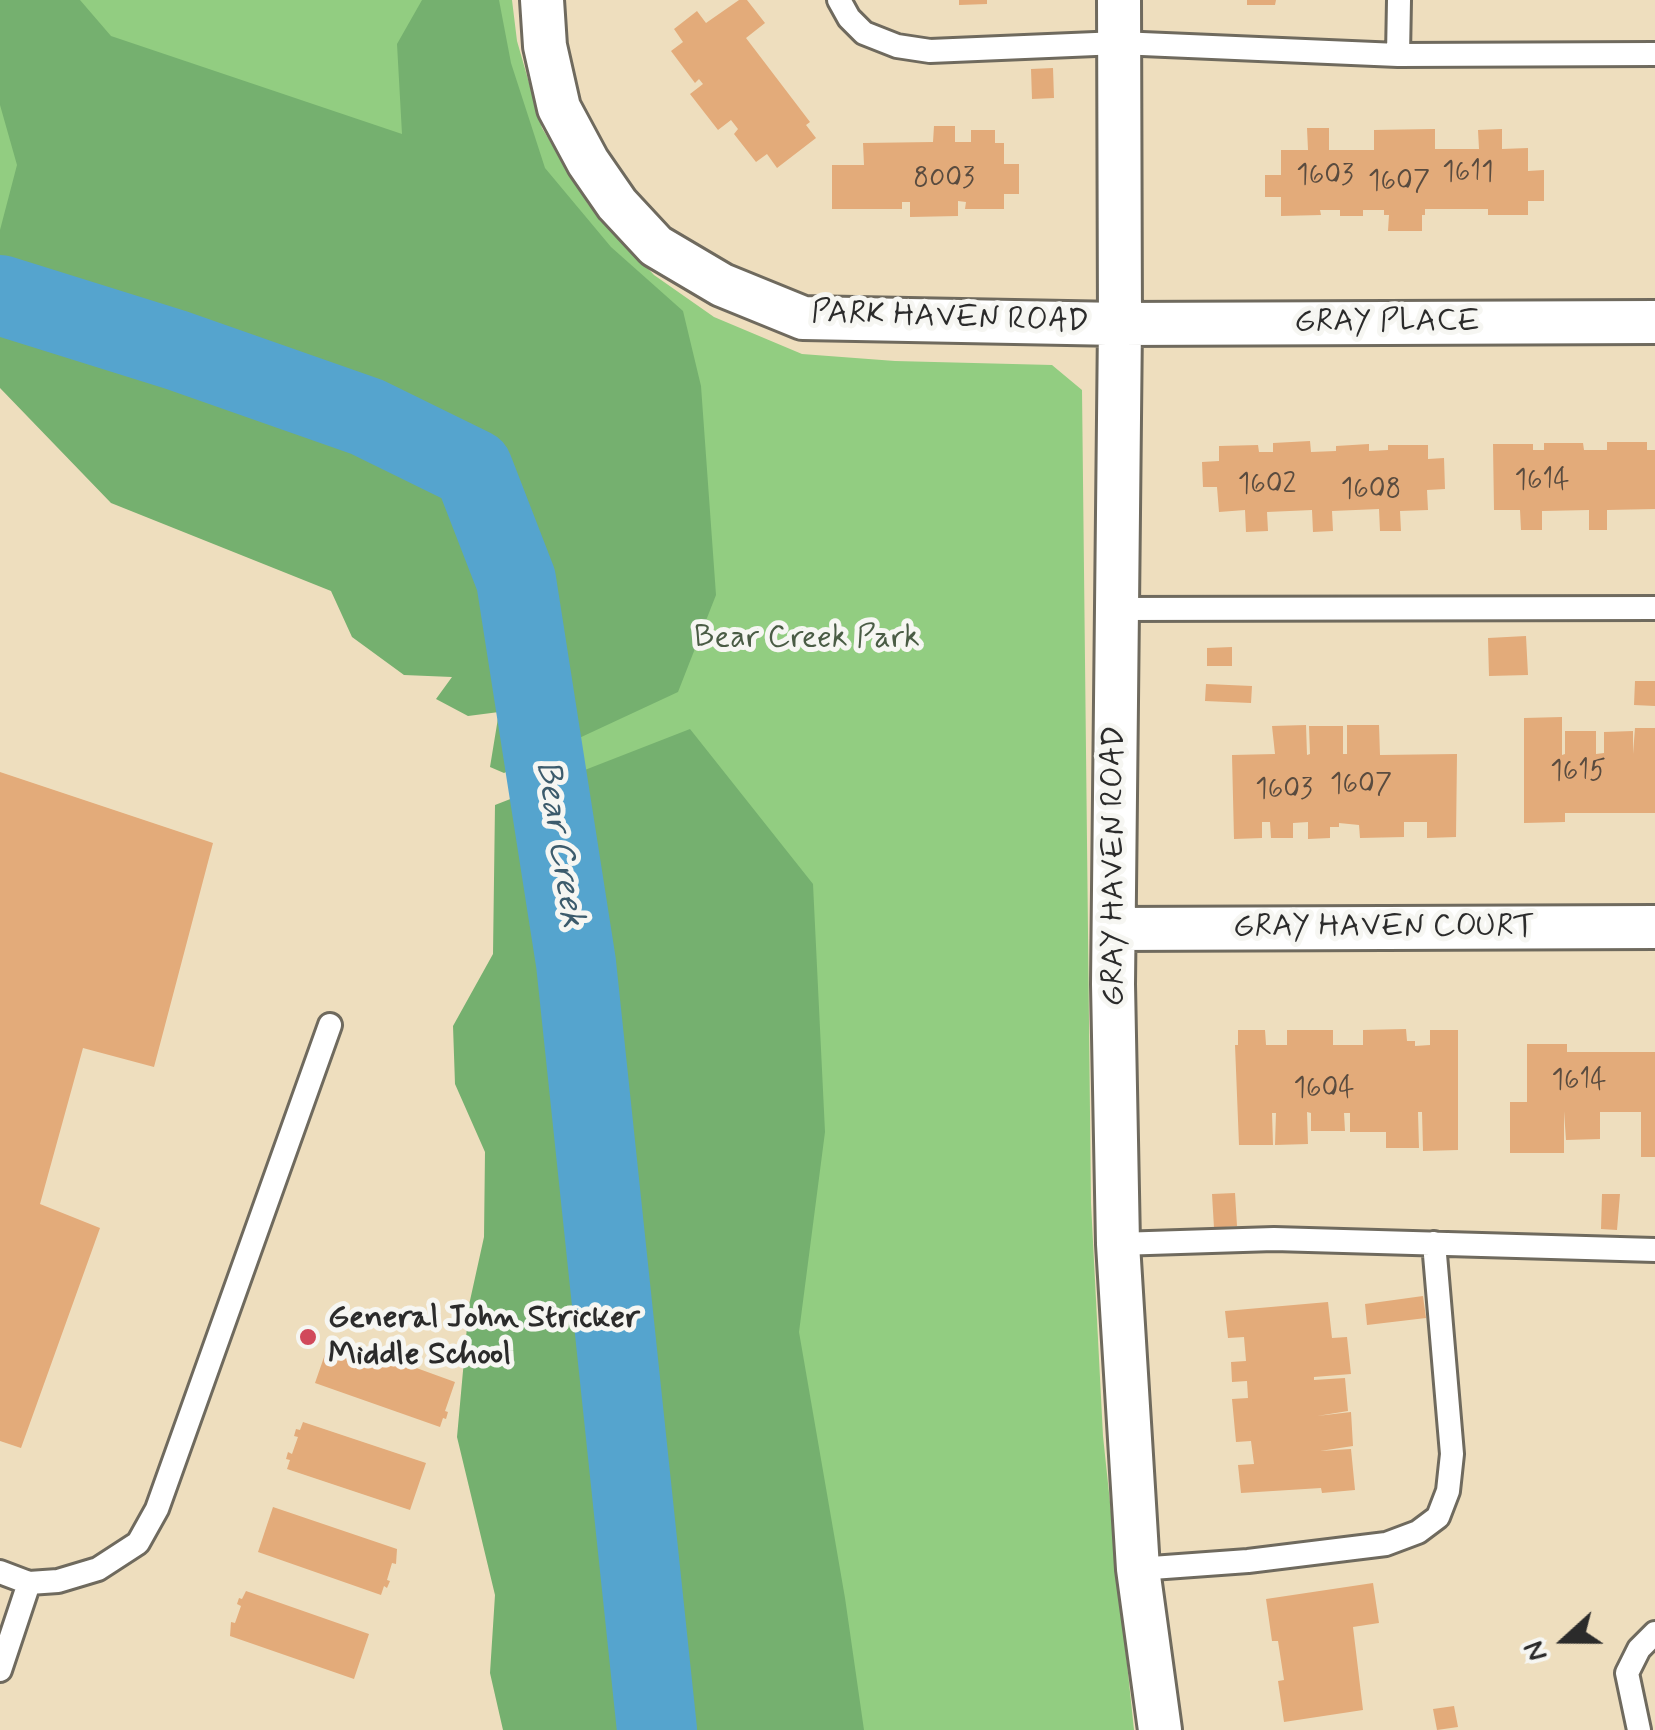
<!DOCTYPE html>
<style>
body{margin:0}
#map{position:relative;width:1655px;height:1730px;overflow:hidden;background:#eedebe;font-family:Mynerve,sans-serif}
canvas{display:block}
.north{position:absolute;left:1515px;top:1590px;width:100px;height:100px;-webkit-text-stroke:8px #f6f6f2;paint-order:stroke;rotate:249deg;font-size:28px;font-weight:700;line-height:40px;text-align:center;color:#2b2b2b}
.north::after{content:'';display:block;margin:auto;width:35px;height:45px;background:#2b2b2b;clip-path:polygon(50% 0,100% 100%,50% 72%,0 100%)}
</style>
<div id="map">
<canvas width="1655" height="1730"></canvas>
<div class="north">N</div>
</div>
<script>
const ctx = document.querySelector('canvas').getContext('2d');
ctx.lineJoin = 'round';
function fillPath(path, color) { ctx.fillStyle = color; ctx.fill(path, 'evenodd'); }
const toPath = rows => new Path2D(rows.map(r => 'M' + r).join(''));
function stroke(path, color, width, dash) { ctx.strokeStyle = color; ctx.lineWidth = width; ctx.lineCap = dash ? 'butt' : 'round'; ctx.setLineDash(dash || []); ctx.stroke(path); }
function write(font, color, halo, rows, align = 'center') {
  ctx.font = font + ' Mynerve,sans-serif'; ctx.lineWidth = 10; ctx.setLineDash([]); ctx.textBaseline = 'middle'; ctx.strokeStyle = halo; ctx.fillStyle = color; for (const [text, x, y, turn = 0] of rows) {
    ctx.save(); ctx.translate(x, y); ctx.rotate((+turn || 0) * Math.PI / 180); ctx.textAlign = isNaN(turn) ? turn : align; if (halo) ctx.strokeText(text, 0, 0); ctx.fillText(text, 0, 0); ctx.restore();
  }
}
const green = toPath([
 [0,0,512,0,517,41,542,128,588,204,654,275,714,317,802,354,895,361,1052,365,1082,390,1091,1203,1103,1436,1134,1730,657,1730,576,963,516,580,0,295]
]);
const forest = toPath([
 [0,0,80,0,111,36,402,134,397,44,422,0,499,0,511,63,545,168,611,247,683,311,701,386,716,595,678,692,504,773,490,767,499,712,468,716,436,699,452,677,404,675,352,637,331,591,111,503,0,388,0,230,17,165,0,105],
 [690,729,813,884,825,1132,799,1332,845,1598,864,1730,503,1730,490,1673,495,1595,457,1437,469,1305,484,1237,485,1152,455,1084,453,1026,493,954,495,805]
]);
const river = toPath([
 [0,295,176,350,367,417,473,469,516,580,576,963,657,1730]
]);
const building = toPath([
 [739,0,747,0,765,23,746,38,810,122,806,125,816,138,777,168,767,154,756,162,734,134,738,129,731,120,718,130,690,94,703,84,699,79,695,83,671,51,683,42,674,29,697,11,706,23],
 [959,0,987,0,987,4,959,5],
 [1247,0,1276,0,1275,5,1247,5],
 [1053,68,1054,98,1032,99,1031,69],
 [934,126,955,126,955,142,971,142,971,130,995,130,995,143,1004,143,1004,164,1019,164,1019,194,1004,194,1004,209,965,209,966,202,958,201,958,216,910,217,910,202,902,202,902,209,832,209,832,165,864,165,863,143,933,142],
 [1307,128,1329,128,1329,150,1374,150,1374,130,1435,129,1435,149,1479,149,1478,130,1502,129,1502,149,1528,148,1528,171,1544,170,1544,201,1528,201,1528,215,1488,215,1488,209,1425,209,1425,215,1422,215,1422,231,1388,231,1389,215,1384,215,1384,210,1363,210,1363,216,1340,216,1340,210,1320,210,1321,215,1281,216,1281,197,1265,197,1265,175,1281,175,1281,150,1308,150],
 [1310,441,1311,452,1336,451,1336,446,1369,444,1369,451,1388,450,1388,445,1428,445,1428,459,1444,458,1445,489,1427,490,1428,510,1400,511,1401,531,1380,531,1379,509,1332,511,1333,531,1313,532,1312,510,1267,512,1268,531,1246,532,1245,510,1219,512,1217,487,1203,487,1202,462,1219,461,1219,446,1258,445,1259,452,1273,452,1273,443],
 [1607,442,1647,442,1647,450,1655,450,1655,509,1607,510,1607,530,1589,530,1589,510,1542,511,1542,530,1521,530,1520,510,1494,510,1493,444,1533,444,1533,450,1544,450,1544,443,1583,443,1584,450,1607,450],
 [1526,636,1528,675,1489,676,1488,638],
 [1232,647,1232,666,1207,666,1207,648],
 [1635,681,1655,681,1655,706,1634,705],
 [1206,684,1252,686,1251,703,1205,701],
 [1562,717,1562,755,1565,754,1565,731,1596,731,1596,754,1604,753,1604,732,1633,731,1633,754,1635,728,1655,728,1655,813,1565,813,1565,822,1524,823,1524,718],
 [1306,725,1307,755,1310,754,1309,726,1343,726,1343,754,1347,754,1347,725,1379,725,1380,755,1457,754,1456,837,1427,838,1427,822,1404,822,1404,837,1360,838,1359,825,1339,823,1339,827,1330,827,1330,838,1308,839,1308,822,1293,823,1293,838,1271,838,1270,822,1262,822,1262,838,1234,839,1232,755,1275,754,1272,726],
 [0,772,213,843,154,1067,83,1048,40,1204,100,1228,21,1448,0,1441],
 [1406,1029,1407,1041,1415,1041,1415,1046,1430,1045,1430,1030,1458,1030,1458,1150,1423,1151,1422,1112,1418,1112,1419,1148,1386,1148,1386,1132,1350,1132,1350,1113,1344,1113,1345,1131,1311,1131,1311,1113,1307,1112,1308,1144,1275,1145,1276,1113,1272,1113,1273,1145,1239,1145,1235,1045,1238,1045,1238,1030,1265,1030,1266,1045,1287,1045,1287,1030,1333,1030,1333,1045,1363,1045,1363,1030],
 [1527,1044,1567,1044,1567,1052,1655,1052,1655,1157,1641,1157,1641,1112,1600,1112,1600,1139,1566,1140,1564,1111,1564,1153,1510,1153,1510,1102,1527,1102],
 [1235,1193,1237,1226,1214,1228,1212,1194],
 [1602,1194,1620,1194,1617,1230,1601,1229],
 [1423,1296,1426,1318,1367,1325,1365,1304],
 [1328,1302,1332,1338,1347,1337,1351,1374,1314,1377,1314,1380,1345,1378,1348,1411,1317,1416,1351,1412,1353,1446,1320,1451,1351,1449,1355,1490,1322,1493,1321,1488,1241,1493,1238,1465,1254,1464,1251,1441,1236,1442,1232,1399,1248,1398,1247,1381,1232,1382,1231,1362,1246,1361,1244,1337,1228,1338,1225,1311],
 [331,1337,455,1382,445,1411,448,1412,446,1419,443,1418,440,1427,315,1383],
 [303,1422,426,1463,410,1510,287,1469,290,1460,286,1459,288,1452,292,1454,298,1437,294,1436,296,1429,300,1430],
 [273,1507,397,1549,396,1564,392,1563,387,1580,390,1581,387,1588,384,1586,381,1595,258,1552],
 [1373,1583,1379,1623,1353,1627,1363,1710,1284,1722,1278,1681,1284,1680,1278,1641,1272,1641,1266,1599],
 [246,1591,369,1634,354,1679,230,1636,231,1622,235,1623,241,1606,237,1604,239,1598,242,1599],
 [1454,1706,1458,1727,1437,1730,1433,1709]
]);
const service = toPath([
 [839,0,849,18,864,33,897,46,930,51,1119,43,1398,55,1655,54],
 [1398,55,1399,0],
 [1117,609,1655,608],
 [1118,1244,1274,1239,1655,1250],
 [1138,1569,1248,1561,1386,1544,1418,1532,1438,1517,1448,1491,1452,1454,1434,1243],
 [0,1572,29,1583,58,1581,98,1569,138,1543,157,1509,330,1025],
 [0,1670,29,1583],
 [1639,1730,1627,1673,1639,1649,1655,1633]
]);
const minor = toPath([
 [542,0,545,46,559,108,588,162,617,204,656,246,722,285,803,318,1120,324,1655,322],
 [1119,0,1120,324,1113,984,1118,1244,1138,1569,1160,1730],
 [1114,929,1655,927]
]);
const markers = [
 [308,1337,10,"#d1495b"]
];
const numberNames = [
 ["1611",1468,174],
 ["1603",1325,177],
 ["8003",944,180],
 ["1607",1399,183],
 ["1614",1542,482],
 ["1602",1267,486],
 ["1608",1371,491],
 ["1615",1578,773],
 ["1607",1361,786],
 ["1603",1284,791],
 ["1614",1579,1082],
 ["1604",1324,1090]
];
const streetNames = [
 ["PARK HAVEN ROAD",950,319,2],
 ["GRAY PLACE",1387,323],
 ["GRAY HAVEN ROAD",1115,866,-90],
 ["GRAY HAVEN COURT",1384,928]
];
const parkNames = [
 ["Bear Creek Park",807,639]
];
const poiNames = [
 ["General John Stricker",328,1319],
 ["Middle School",328,1356]
];
const waterNames = [
 ["Bear Creek",558,844,81]
];
fillPath(green, '#92cd81');
fillPath(forest, '#75b06f');
stroke(river, '#55a4ce', 80);
fillPath(building, '#e3ab7a');
stroke(service, '#6f6a5e', 28);
stroke(minor, '#6f6a5e', 48);
stroke(service, '#fff', 22);
stroke(minor, '#fff', 42);
for (const [x, y, r, color] of markers) { const dot = new Path2D(); dot.arc(x, y, r, 0, 2 * Math.PI); ctx.fillStyle = color; ctx.fill(dot); stroke(dot, '#f6f6f2', 4); }
write('28px', '#594b3f', null, numberNames);
write('32px', '#2b2b2b', '#f6f6f2', streetNames);
write('32px', '#4a5c45', '#f6f6f2', parkNames);
write('bold 32px', '#2b2b2b', '#f6f6f2', poiNames, 'left');
write('italic 35px', '#3c5b6c', '#f6f6f2', waterNames);
</script>
